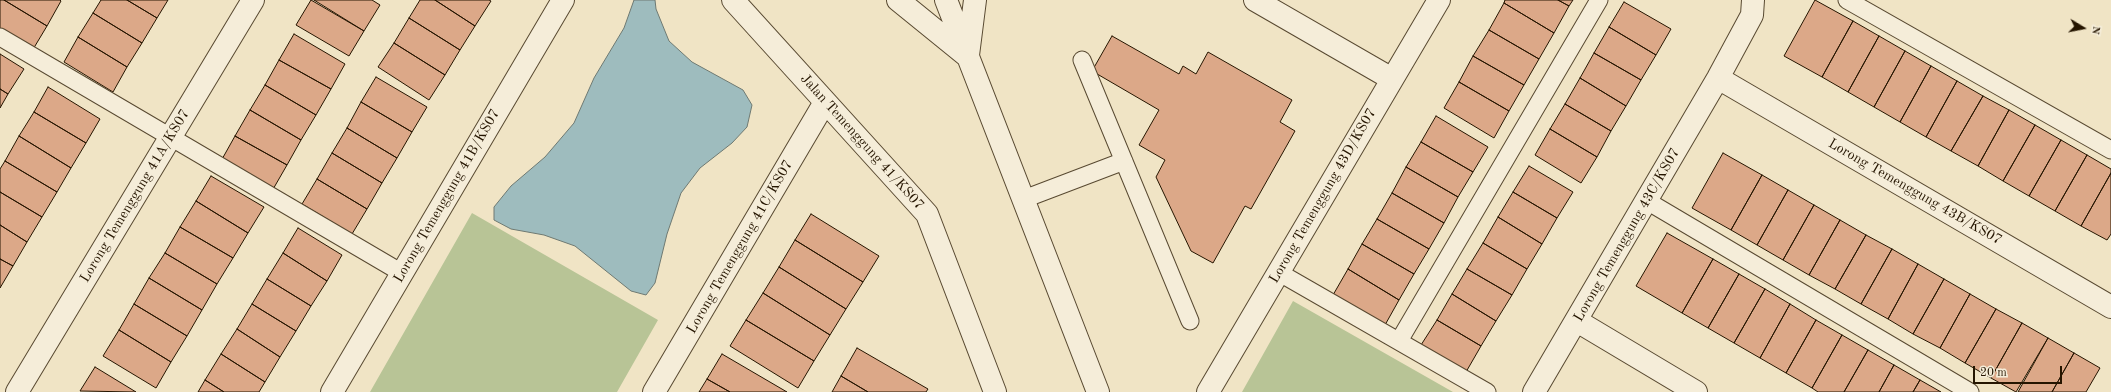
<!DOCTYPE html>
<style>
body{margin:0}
#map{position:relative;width:2111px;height:392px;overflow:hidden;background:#f0e4c5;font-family:"Old Standard TT",serif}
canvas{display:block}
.north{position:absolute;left:2063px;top:8px;width:40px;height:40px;-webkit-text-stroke:3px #f5edd9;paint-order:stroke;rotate:100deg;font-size:11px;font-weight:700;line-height:16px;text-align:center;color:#251500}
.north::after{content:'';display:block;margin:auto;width:14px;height:18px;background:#251500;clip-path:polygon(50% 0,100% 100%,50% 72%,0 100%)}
.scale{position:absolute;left:1973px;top:366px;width:89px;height:18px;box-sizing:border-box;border:2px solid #251500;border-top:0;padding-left:5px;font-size:12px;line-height:14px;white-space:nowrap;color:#251500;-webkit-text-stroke:3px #f5edd9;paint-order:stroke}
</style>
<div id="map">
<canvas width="2111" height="392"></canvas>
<div class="north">N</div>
<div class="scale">20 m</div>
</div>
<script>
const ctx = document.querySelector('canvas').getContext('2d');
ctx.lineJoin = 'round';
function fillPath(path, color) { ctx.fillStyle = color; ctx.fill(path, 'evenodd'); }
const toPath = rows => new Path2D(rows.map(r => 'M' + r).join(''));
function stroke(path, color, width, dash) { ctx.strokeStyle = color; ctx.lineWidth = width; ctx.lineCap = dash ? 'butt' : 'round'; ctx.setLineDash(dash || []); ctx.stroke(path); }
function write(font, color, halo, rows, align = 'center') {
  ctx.font = font + ' "Old Standard TT",serif'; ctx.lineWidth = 4; ctx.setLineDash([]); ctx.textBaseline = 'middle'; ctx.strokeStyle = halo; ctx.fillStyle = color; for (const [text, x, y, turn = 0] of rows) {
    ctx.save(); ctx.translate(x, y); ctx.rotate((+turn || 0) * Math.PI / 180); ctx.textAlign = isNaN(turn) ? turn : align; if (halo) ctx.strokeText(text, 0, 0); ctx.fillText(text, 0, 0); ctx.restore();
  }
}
const green = toPath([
 [472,213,658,320,617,392,370,392],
 [1293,301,1453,392,1242,392]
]);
const water = toPath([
 [634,0,655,0,656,9,669,41,692,62,743,90,752,105,747,127,732,143,700,168,681,193,667,234,655,283,646,295,631,291,575,246,544,235,511,229,494,220,494,207,511,186,545,157,574,123,594,78,624,28,634,0]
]);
const building = toPath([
 [0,0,4,0,47,26,32,51,0,32,0,0],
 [4,0,60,0,61,1,47,26,4,0],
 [101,0,127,0,157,18,142,43,93,13,101,0],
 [127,0,168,0,157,18,127,0],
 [311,0,364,31,349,56,296,25,311,0],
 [314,0,372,0,380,5,364,31,314,0],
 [420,0,435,0,475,26,460,50,409,18,420,0],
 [435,0,489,0,491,1,475,26,435,0],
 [1505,0,1558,0,1569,6,1554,33,1504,3,1505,0],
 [1558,0,1573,0,1569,6,1558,0],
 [1815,0,1853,21,1822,77,1784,56,1815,0],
 [1624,2,1671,29,1656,55,1609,27,1624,2],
 [1504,3,1554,33,1539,59,1489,30,1504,3],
 [93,13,142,43,127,67,78,37,93,13],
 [409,18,460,50,445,75,394,43,409,18],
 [1853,21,1879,36,1848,92,1822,77,1853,21],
 [1609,27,1656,55,1641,80,1594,53,1609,27],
 [1489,30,1539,59,1524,85,1473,56,1489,30],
 [294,34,345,64,331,89,279,60,294,34],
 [1112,36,1179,74,1183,66,1196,74,1208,52,1292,100,1280,122,1295,131,1251,209,1245,206,1213,263,1191,251,1156,177,1165,160,1139,145,1159,110,1092,71,1112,36],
 [1879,36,1905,51,1874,107,1848,92,1879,36],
 [78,37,127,67,113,92,64,62,78,37],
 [394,43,445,75,429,100,378,67,394,43],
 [1905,51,1931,66,1900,122,1874,107,1905,51],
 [1594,53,1641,80,1626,106,1580,78,1594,53],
 [0,54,24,69,8,94,0,89,0,54],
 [1473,56,1524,85,1509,111,1459,82,1473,56],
 [279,60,331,89,316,115,265,85,279,60],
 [1931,66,1957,81,1926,137,1900,122,1931,66],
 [376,77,427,107,412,132,361,102,376,77],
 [1580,78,1626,106,1611,131,1565,104,1580,78],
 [1957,81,1983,96,1951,151,1926,137,1957,81],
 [1459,82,1509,111,1494,138,1444,108,1459,82],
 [265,85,316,115,301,140,250,110,265,85],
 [48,87,100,119,86,143,34,112,48,87],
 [0,89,8,94,0,108,0,89],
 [1983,96,2009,110,1978,166,1951,151,1983,96],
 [361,102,412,132,397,158,347,128,361,102],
 [1565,104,1611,131,1597,157,1550,129,1565,104],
 [250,110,301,140,287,165,235,136,250,110],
 [2009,110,2035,125,2003,181,1978,166,2009,110],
 [34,112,86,143,71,168,19,136,34,112],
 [1436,116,1488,147,1473,172,1421,142,1436,116],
 [2035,125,2061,140,2029,196,2003,181,2035,125],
 [347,128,397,158,382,183,332,153,347,128],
 [1550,129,1597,157,1581,183,1535,155,1550,129],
 [19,136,71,168,57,192,5,161,19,136],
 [235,136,287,165,272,191,221,161,235,136],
 [2061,140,2087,155,2055,211,2029,196,2061,140],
 [1421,142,1473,172,1458,197,1406,167,1421,142],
 [332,153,382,183,367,209,317,179,332,153],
 [1723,153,1762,175,1731,230,1692,208,1723,153],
 [2087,155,2111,169,2111,173,2081,226,2055,211,2087,155],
 [5,161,57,192,42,217,0,192,0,169,5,161],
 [1529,166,1573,192,1557,218,1513,192,1529,166],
 [1406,167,1458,197,1444,223,1392,193,1406,167],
 [2111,173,2111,234,2107,240,2081,226,2111,173],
 [1762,175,1788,190,1757,245,1731,230,1762,175],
 [211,176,264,207,248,233,196,201,211,176],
 [317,179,367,209,352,234,302,204,317,179],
 [1788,190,1814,205,1783,260,1757,245,1788,190],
 [0,192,42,217,27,242,0,225,0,192],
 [1513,192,1557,218,1542,244,1498,217,1513,192],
 [1392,193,1444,223,1429,249,1377,219,1392,193],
 [196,201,248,233,233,258,180,227,196,201],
 [1814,205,1840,220,1809,275,1783,260,1814,205],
 [811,214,879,256,863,282,795,240,811,214],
 [1498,217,1542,244,1527,269,1483,243,1498,217],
 [1377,219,1429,249,1414,274,1362,244,1377,219],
 [1840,220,1866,235,1835,289,1809,275,1840,220],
 [0,225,27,242,13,266,0,259,0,225],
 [180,227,233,258,217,284,165,253,180,227],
 [298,228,342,255,327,281,283,253,298,228],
 [1667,233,1713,259,1682,313,1636,286,1667,233],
 [1866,235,1892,249,1861,304,1835,289,1866,235],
 [795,240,863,282,846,309,779,267,795,240],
 [1483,243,1527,269,1512,295,1467,269,1483,243],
 [1362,244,1414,274,1399,300,1348,269,1362,244],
 [1892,249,1918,264,1888,319,1861,304,1892,249],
 [165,253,217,284,202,310,149,278,165,253],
 [283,253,327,281,311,306,267,279,283,253],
 [0,259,13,266,0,288,0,259],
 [1713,259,1739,274,1708,328,1682,313,1713,259],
 [1918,264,1944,279,1913,334,1888,319,1918,264],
 [779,267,846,309,830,335,763,293,779,267],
 [1348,269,1399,300,1385,325,1333,295,1348,269],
 [1467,269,1512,295,1496,321,1452,294,1467,269],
 [1739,274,1765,289,1734,343,1708,328,1739,274],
 [149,278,202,310,187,336,134,304,149,278],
 [267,279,311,306,296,331,252,304,267,279],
 [1944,279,1970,294,1940,348,1913,334,1944,279],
 [1765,289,1790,304,1760,358,1734,343,1765,289],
 [763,293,830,335,814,361,746,320,763,293],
 [1452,294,1496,321,1481,346,1437,320,1452,294],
 [1970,294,1996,309,1965,363,1940,348,1970,294],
 [134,304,187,336,171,362,119,330,134,304],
 [252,304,296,331,280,357,237,329,252,304],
 [1790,304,1816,320,1786,373,1760,358,1790,304],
 [1996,309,2022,323,1991,378,1965,363,1996,309],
 [746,320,814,361,798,388,730,346,746,320],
 [1437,320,1481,346,1466,372,1421,345,1437,320],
 [1816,320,1842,335,1812,388,1786,373,1816,320],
 [2022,323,2048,338,2016,392,1991,378,2022,323],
 [237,329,280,357,265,382,221,354,237,329],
 [119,330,171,362,156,388,103,356,119,330],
 [1842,335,1868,350,1844,392,1818,392,1812,388,1842,335],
 [2048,338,2074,353,2052,392,2018,392,2048,338],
 [857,348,928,389,926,392,868,392,841,376,857,348],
 [1868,350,1894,365,1879,392,1844,392,1868,350],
 [2074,353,2100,368,2086,392,2052,392,2074,353],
 [221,354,265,382,259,392,224,392,205,380,221,354],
 [722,354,787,392,730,392,707,379,722,354],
 [1894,365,1920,380,1913,392,1879,392,1894,365],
 [95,367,136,392,80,391,95,367],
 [841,376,868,392,832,392,841,376],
 [707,379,730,392,699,392,707,379],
 [205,380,224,392,198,392,205,380],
 [1920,380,1941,392,1913,392,1920,380]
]);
const lane = toPath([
 [1847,0,2111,150],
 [0,37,402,273],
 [1082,60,1190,321],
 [1024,199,1124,161],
 [1647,201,1970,392],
 [1278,272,1487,392],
 [1399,341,1599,0]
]);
const street = toPath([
 [733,0,927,214,995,392],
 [898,0,967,56],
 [946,0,1098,392],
 [1255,0,1392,79],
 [968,55,975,0],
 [1718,78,2111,307],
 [1577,321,1696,392],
 [17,392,253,0],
 [332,392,563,0],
 [654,392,825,102],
 [1208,392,1439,0],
 [1534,392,1718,78,1752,15,1753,0]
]);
const streetNames = [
 ["Jalan Temenggung 41/KS07",862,142,48],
 ["Lorong Temenggung 43B/KS07",1915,192,30],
 ["Lorong Temenggung 41A/KS07",135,196,-59],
 ["Lorong Temenggung 41B/KS07",447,196,-60],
 ["Lorong Temenggung 43D/KS07",1323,196,-60],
 ["Lorong Temenggung 43C/KS07",1627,235,-60],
 ["Lorong Temenggung 41C/KS07",740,247,-60]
];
fillPath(green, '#b8c496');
fillPath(water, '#9ebcbe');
stroke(water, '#6e7972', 1);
fillPath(building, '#dca888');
stroke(building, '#251500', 1);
stroke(lane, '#584931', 19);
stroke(street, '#584931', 24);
stroke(lane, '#f5edd9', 17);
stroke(street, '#f5edd9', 22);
write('14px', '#251500', '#f5edd9', streetNames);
</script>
